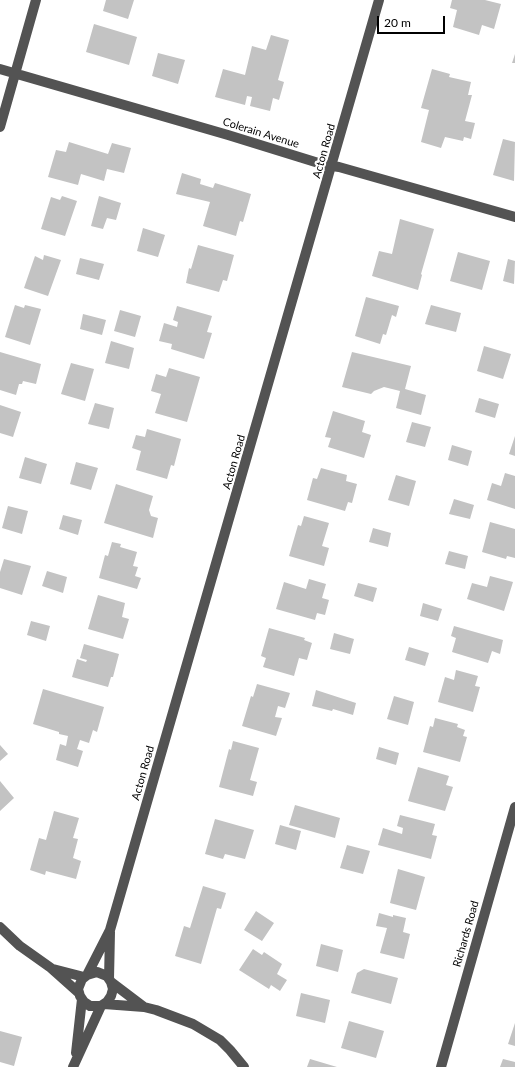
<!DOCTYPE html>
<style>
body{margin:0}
#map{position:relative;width:515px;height:1067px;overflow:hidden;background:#fff;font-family:Lato,sans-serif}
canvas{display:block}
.scale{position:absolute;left:377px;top:16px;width:68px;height:18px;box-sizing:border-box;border:2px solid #000;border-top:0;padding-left:5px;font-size:12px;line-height:14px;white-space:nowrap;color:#000;-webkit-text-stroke:3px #fff;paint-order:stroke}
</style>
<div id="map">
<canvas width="515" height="1067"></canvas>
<div class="scale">20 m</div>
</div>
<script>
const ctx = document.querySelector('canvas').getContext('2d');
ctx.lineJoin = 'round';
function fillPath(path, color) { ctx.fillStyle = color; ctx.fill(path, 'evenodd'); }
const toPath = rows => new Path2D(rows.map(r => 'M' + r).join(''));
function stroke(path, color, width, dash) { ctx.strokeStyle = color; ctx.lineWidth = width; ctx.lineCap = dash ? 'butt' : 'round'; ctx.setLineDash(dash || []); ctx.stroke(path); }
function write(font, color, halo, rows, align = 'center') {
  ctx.font = font + ' Lato,sans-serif'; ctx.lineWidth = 4; ctx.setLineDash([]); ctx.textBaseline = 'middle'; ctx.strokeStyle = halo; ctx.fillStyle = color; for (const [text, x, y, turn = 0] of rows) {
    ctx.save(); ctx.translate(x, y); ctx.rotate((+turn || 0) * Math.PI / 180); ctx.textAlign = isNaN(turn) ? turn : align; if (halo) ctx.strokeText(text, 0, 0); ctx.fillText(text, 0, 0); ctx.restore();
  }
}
const building = toPath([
 [106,0,134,0,128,19,103,11],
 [452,0,485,0,501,4,494,29,482,25,479,35,453,27,457,10,450,8],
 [94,24,137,37,129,65,86,52],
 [271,35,289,40,278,80,284,82,279,100,273,98,270,111,250,106,252,97,247,96,245,105,215,97,223,69,245,75,252,46,266,50],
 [158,53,185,60,178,84,152,76],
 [515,54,515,63,512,63],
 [432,69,450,74,449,77,471,82,468,95,472,95,465,121,475,123,471,139,464,137,463,141,445,137,441,148,421,142,429,110,421,108],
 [503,139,515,142,514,181,493,175],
 [69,142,108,154,112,143,131,148,124,173,107,169,104,181,81,174,78,185,48,177,56,150,66,152],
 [182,173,201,179,200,184,213,188,215,183,251,194,243,222,240,221,236,236,203,226,210,202,176,194],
 [62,196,77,201,65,236,41,229,51,197,60,200],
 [99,196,121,203,116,220,107,218,103,229,91,226],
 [400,219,434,229,421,274,422,275,418,290,372,276,379,251,392,254],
 [143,228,165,235,158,257,137,251],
 [198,245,234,255,227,281,223,280,219,292,186,283,189,268,191,269],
 [458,252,490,261,482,290,450,281],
 [44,255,61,260,48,296,24,288,35,256,43,260],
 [80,258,104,264,99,280,76,274],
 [508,259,515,261,514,284,503,281],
 [366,297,399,306,396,317,392,315,386,335,383,334,380,344,355,336],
 [15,305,24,308,25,305,41,309,30,345,5,337],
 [431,305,461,313,456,332,425,324],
 [177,306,212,316,207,332,212,333,204,359,171,349,172,344,159,341,164,323,177,327,178,322,173,320],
 [120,310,141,316,135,337,114,331],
 [83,314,106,320,102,335,80,329],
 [111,341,134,348,129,369,105,363],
 [484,346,511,354,503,379,477,371],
 [0,352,41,364,36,384,23,381,22,384,19,384,16,395,0,390],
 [352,352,411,366,405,389,426,395,421,415,396,408,400,391,384,387,374,391,371,394,342,387],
 [71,363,94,369,85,401,61,394],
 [169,368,200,377,187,422,155,413,161,394,151,391,156,374,166,377],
 [479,398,499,404,495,418,475,412],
 [95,403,114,408,109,429,88,424],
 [0,405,21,412,13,437,0,433],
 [333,411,365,421,362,432,371,435,364,458,328,447,331,438,325,437],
 [412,422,431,427,425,447,406,442],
 [147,429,181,439,174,466,171,465,167,479,136,470,141,451,132,448,136,435,145,437],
 [515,436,515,456,509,454],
 [452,445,472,451,468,466,448,460],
 [25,457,47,464,41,484,19,478],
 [76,462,98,468,91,490,70,484],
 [321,468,347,475,346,481,357,484,352,503,348,502,345,511,307,500,313,478,317,479],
 [505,473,515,476,515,509,487,500,492,483,501,486],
 [396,475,416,481,409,506,388,500],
 [116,484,153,496,149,510,151,516,158,518,153,538,104,523],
 [454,499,474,505,470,519,449,514],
 [8,506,28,511,22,534,2,528],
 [63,515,82,520,78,535,59,529],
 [304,516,329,523,322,546,329,548,324,566,289,556,298,525,301,526],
 [490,522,515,529,515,558,507,556,506,559,482,552],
 [373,528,391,533,388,547,369,542],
 [112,542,121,544,120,547,137,552,133,566,138,567,135,576,141,578,137,589,99,578,105,555,108,556],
 [449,551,468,556,465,569,445,564],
 [4,559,31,566,22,595,0,588,0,572],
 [47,571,67,577,63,593,42,586],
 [490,576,513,582,504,611,467,599,472,583,487,587],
 [309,579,326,584,322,598,329,600,325,615,317,613,315,620,276,609,284,582,306,589],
 [358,583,377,588,373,602,354,596],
 [98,595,125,603,122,617,129,619,123,639,88,629],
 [423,603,442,609,438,621,420,616],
 [31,621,50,626,46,641,27,635],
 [454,626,503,640,500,654,492,651,488,663,452,652,456,638,451,636],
 [269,628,305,638,304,640,312,643,307,660,299,658,294,676,263,667,266,658,261,656],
 [334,633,354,639,350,654,330,649],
 [84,644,119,654,113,677,111,677,108,687,72,677,77,659,86,662,87,660,80,658],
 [409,647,429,653,425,666,405,660],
 [456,670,478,676,475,686,480,687,473,712,438,702,445,677,454,680],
 [257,684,290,693,285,708,278,706,275,717,282,718,276,736,242,726,251,696,253,697],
 [43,689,104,707,97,732,93,730,89,743,80,740,77,749,83,751,78,767,56,760,60,744,66,746,68,736,59,734,59,732,33,724],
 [316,690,356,703,353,715,333,709,332,711,312,706],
 [394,696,414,702,408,725,387,719],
 [435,718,458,724,457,727,465,730,463,736,467,737,460,762,423,752,430,726,433,727],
 [233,741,259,748,250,780,257,782,253,796,219,787,229,749,231,750],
 [0,745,8,754,0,761],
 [379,747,399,753,396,765,376,759],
 [418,767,449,776,446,785,453,787,445,811,408,801],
 [0,781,14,798,0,811],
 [295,805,340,818,335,838,289,825],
 [54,811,79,818,73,838,78,839,73,858,81,861,76,879,46,871,45,875,30,870,39,838,46,840],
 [400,815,435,824,432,835,437,836,431,859,378,845,383,828,402,834,403,828,397,826],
 [215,819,254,830,245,859,225,854,223,859,205,854],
 [280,825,301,831,296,850,275,844],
 [347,845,370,851,363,874,340,868],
 [398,869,425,877,416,910,390,903],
 [203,886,226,893,221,909,217,908,201,964,175,956,184,926,190,928],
 [256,911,274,923,262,941,244,930],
 [379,913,393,917,393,915,406,918,403,932,410,934,404,959,380,953,387,928,376,926],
 [321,944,343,950,338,972,316,966],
 [253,949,262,955,264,952,282,964,277,974,287,980,280,991,271,985,269,989,239,970],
 [364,969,398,978,391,1004,351,993,357,973],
 [301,993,330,1000,325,1023,296,1016],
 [349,1021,384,1031,376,1058,341,1048],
 [515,1023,515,1046,508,1044],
 [0,1031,22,1037,14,1066,0,1062],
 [310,1059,337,1067,307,1067],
 [503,1059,515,1062,515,1067,500,1067]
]);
const minor = toPath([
 [0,69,228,135,325,165,339,167,515,217],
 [0,127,36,0],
 [0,927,20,946,51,968,79,993],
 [53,969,84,977],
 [87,975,110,930,379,0],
 [109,979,110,932],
 [111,982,113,989,111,996,107,1002,101,1006,90,1006,84,1002,80,996,78,989,82,979,87,975,97,972,107,976,111,982,144,1007],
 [104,1004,144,1007,156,1010,193,1024,220,1040,230,1050,244,1067],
 [76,1053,82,999],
 [73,1067,101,1006],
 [441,1067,515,807]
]);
const streetNames = [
 ["Colerain Avenue",261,133,17],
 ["Acton Road",324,151,-74],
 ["Acton Road",234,462,-74],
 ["Acton Road",143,773,-74],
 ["Richards Road",466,934,-74]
];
fillPath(building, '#c3c3c3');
stroke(minor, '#535353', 10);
write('11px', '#000', '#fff', streetNames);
</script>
